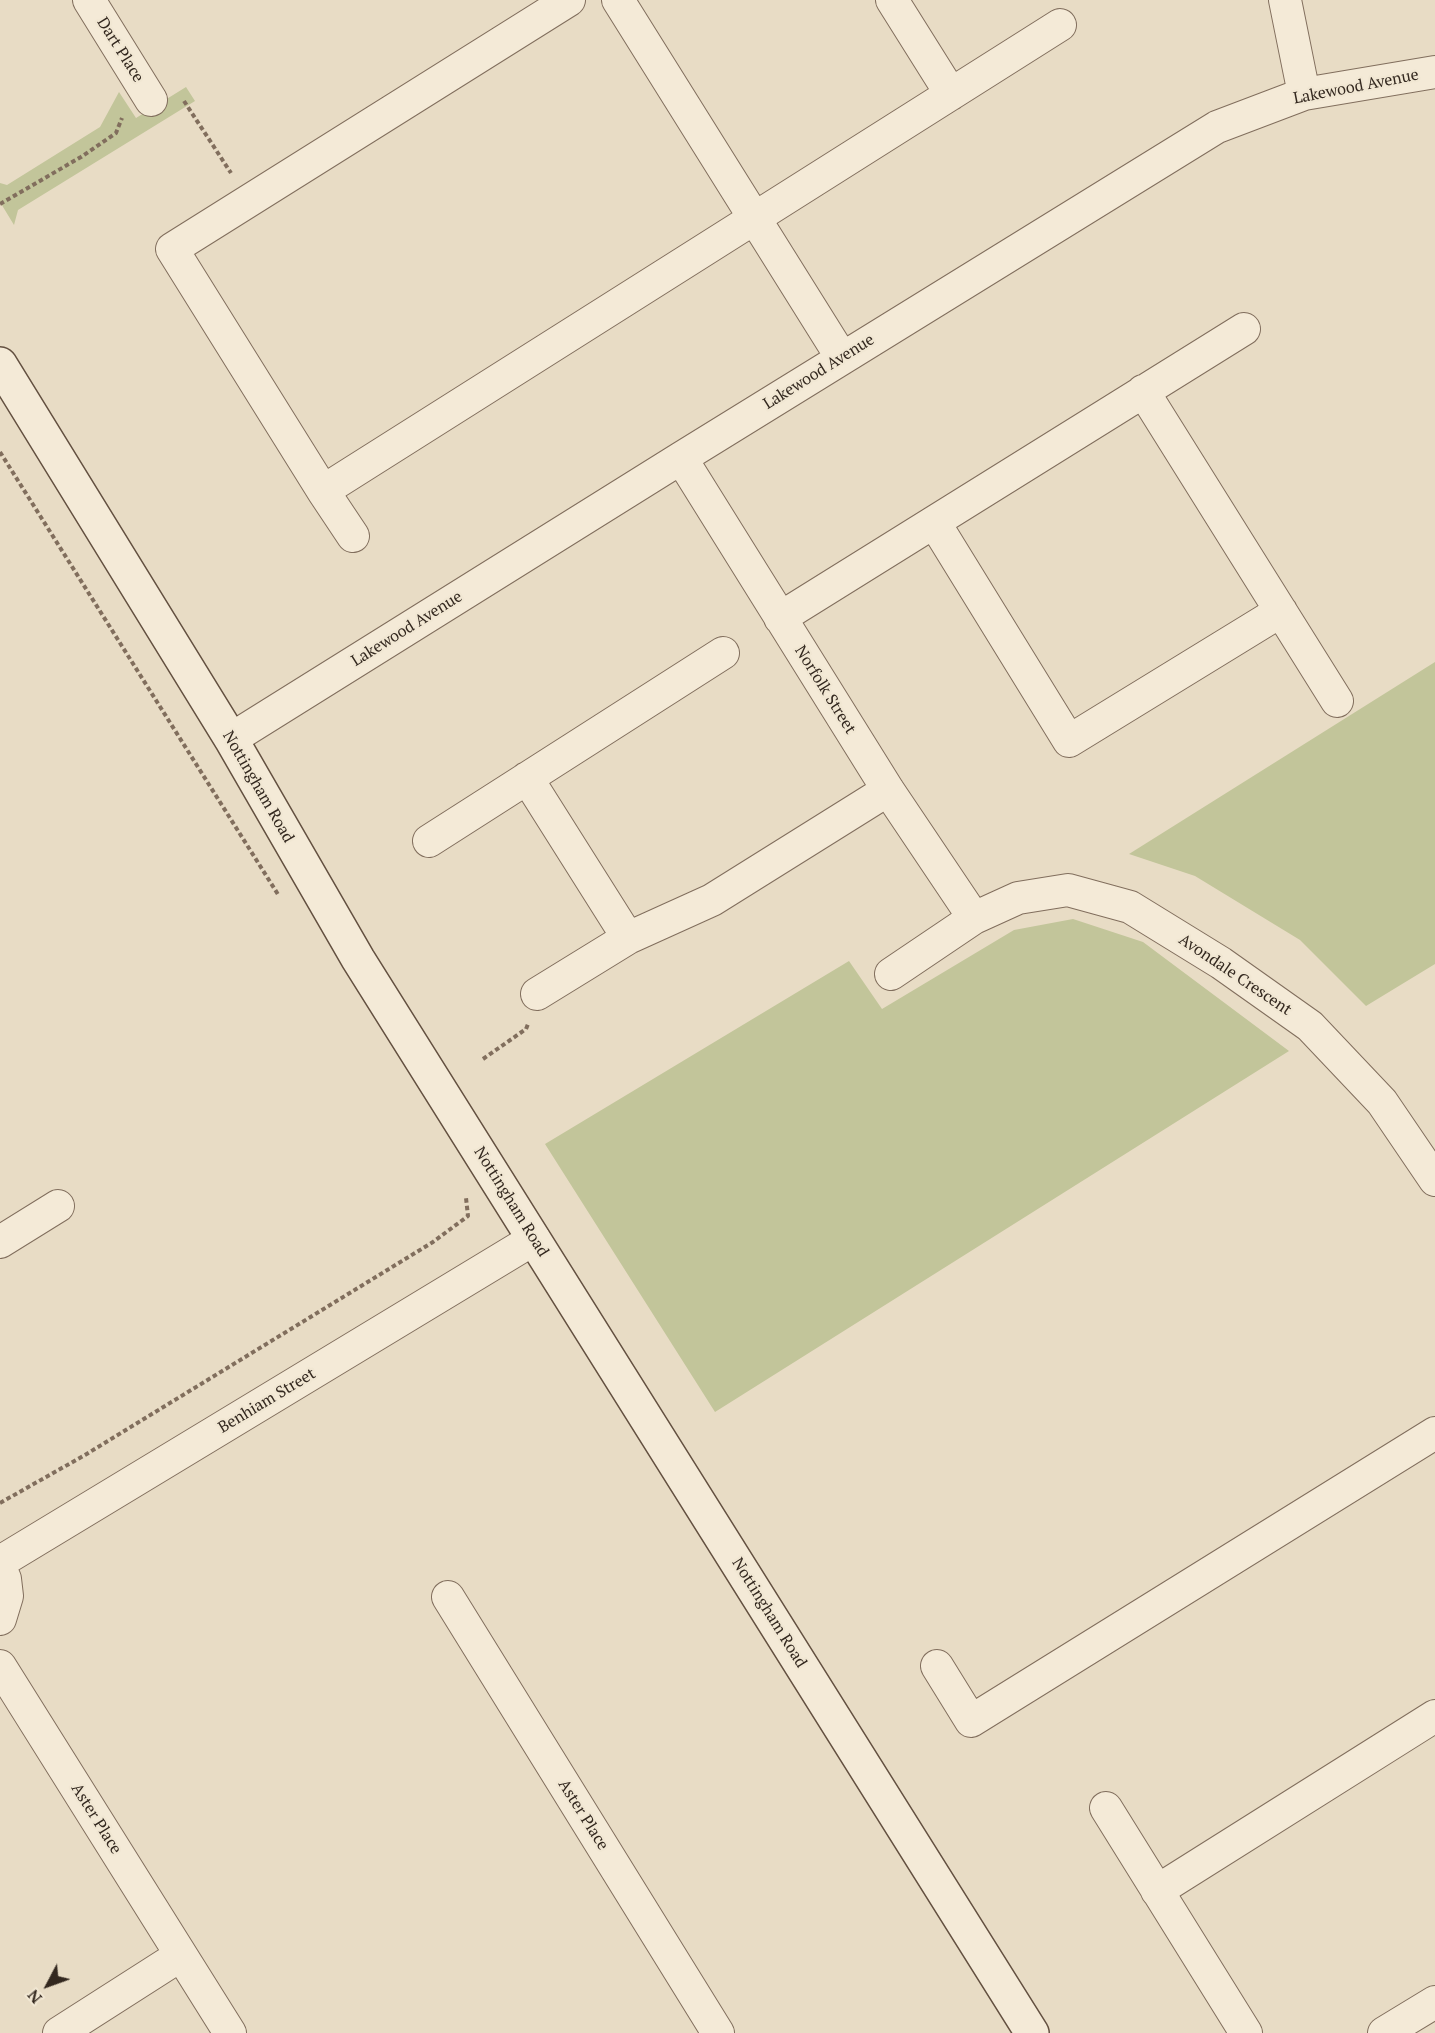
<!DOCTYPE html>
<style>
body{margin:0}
#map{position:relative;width:1435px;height:2033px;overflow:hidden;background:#e8dcc5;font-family:"PT Serif",serif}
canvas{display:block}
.north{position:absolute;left:18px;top:1955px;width:60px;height:60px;-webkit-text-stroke:4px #f1e7d3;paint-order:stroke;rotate:229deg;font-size:16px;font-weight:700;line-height:24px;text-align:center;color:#33281f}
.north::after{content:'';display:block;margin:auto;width:21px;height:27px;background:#33281f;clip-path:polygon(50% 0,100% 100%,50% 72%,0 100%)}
</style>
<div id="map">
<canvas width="1435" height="2033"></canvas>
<div class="north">N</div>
</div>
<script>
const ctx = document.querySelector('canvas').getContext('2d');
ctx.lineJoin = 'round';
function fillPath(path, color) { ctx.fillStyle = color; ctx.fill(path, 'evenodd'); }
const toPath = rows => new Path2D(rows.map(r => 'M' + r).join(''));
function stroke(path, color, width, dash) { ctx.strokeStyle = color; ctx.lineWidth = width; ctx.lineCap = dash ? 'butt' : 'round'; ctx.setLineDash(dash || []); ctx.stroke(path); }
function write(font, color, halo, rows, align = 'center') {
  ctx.font = font + ' "PT Serif",serif'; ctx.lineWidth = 4.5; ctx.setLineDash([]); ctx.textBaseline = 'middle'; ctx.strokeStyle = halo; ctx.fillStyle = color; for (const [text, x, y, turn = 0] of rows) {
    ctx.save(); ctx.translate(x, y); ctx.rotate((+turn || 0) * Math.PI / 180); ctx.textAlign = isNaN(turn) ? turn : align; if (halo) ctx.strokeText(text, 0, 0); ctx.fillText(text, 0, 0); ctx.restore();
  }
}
const green = toPath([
 [186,87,195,101,18,210,14,225,0,202,0,183,7,185,100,127,119,92,136,118],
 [1435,662,1435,964,1366,1006,1300,940,1195,876,1129,854],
 [1073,919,1143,942,1289,1051,715,1412,545,1144,849,961,882,1009,1014,930]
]);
const path = toPath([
 [184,101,231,173],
 [0,204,81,157,116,133,122,118],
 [0,452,279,896],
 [483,1059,526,1029,528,1024],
 [0,1503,85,1455,433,1242,468,1216,466,1198]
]);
const street = toPath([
 [89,0,151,100],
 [569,0,172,249,323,491,1060,25],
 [618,0,842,358],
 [892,0,951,94],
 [1285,0,1304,94],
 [1143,391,1337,701],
 [681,458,888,790,974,918],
 [323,491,353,536],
 [934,522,1069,741,1281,611],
 [780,618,1244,329],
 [231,739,681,458,1217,127,1304,94,1435,72],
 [527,778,628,938],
 [429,841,723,653],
 [891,974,974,918,1018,898,1068,890,1130,907,1221,963,1310,1026,1382,1102,1435,1180],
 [537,994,628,938,712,900,888,790],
 [0,1242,58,1206],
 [0,1562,534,1239],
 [0,1567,5,1579,7,1596,0,1619],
 [448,1597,718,2033],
 [0,1666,230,2033],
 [937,1666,971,1721,1435,1433],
 [1106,1808,1246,2033],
 [1157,1891,1435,1716],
 [59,2033,181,1955],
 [1384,2033,1435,2002]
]);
const secondary = toPath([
 [0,364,231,739,358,959,1032,2033]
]);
const streetNames = [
 ["Dart Place",120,50,58],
 ["Lakewood Avenue",1356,87,-11],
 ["Lakewood Avenue",819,372,-32],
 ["Lakewood Avenue",407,629,-32],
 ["Norfolk Street",825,690,58],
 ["Nottingham Road",258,787,60],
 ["Avondale Crescent",1235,975,34],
 ["Nottingham Road",511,1202,58],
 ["Benhiam Street",267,1401,-31],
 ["Nottingham Road",769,1613,58],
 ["Aster Place",583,1815,58],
 ["Aster Place",96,1819,58]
];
fillPath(green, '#c2c59a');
stroke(street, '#816e5d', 34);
stroke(secondary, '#635040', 36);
stroke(path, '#816e5d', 4, [4.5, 3]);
stroke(street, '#f4ead7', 32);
stroke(secondary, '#f4ead7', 33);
write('16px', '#33281f', '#f1e7d3', streetNames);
</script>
